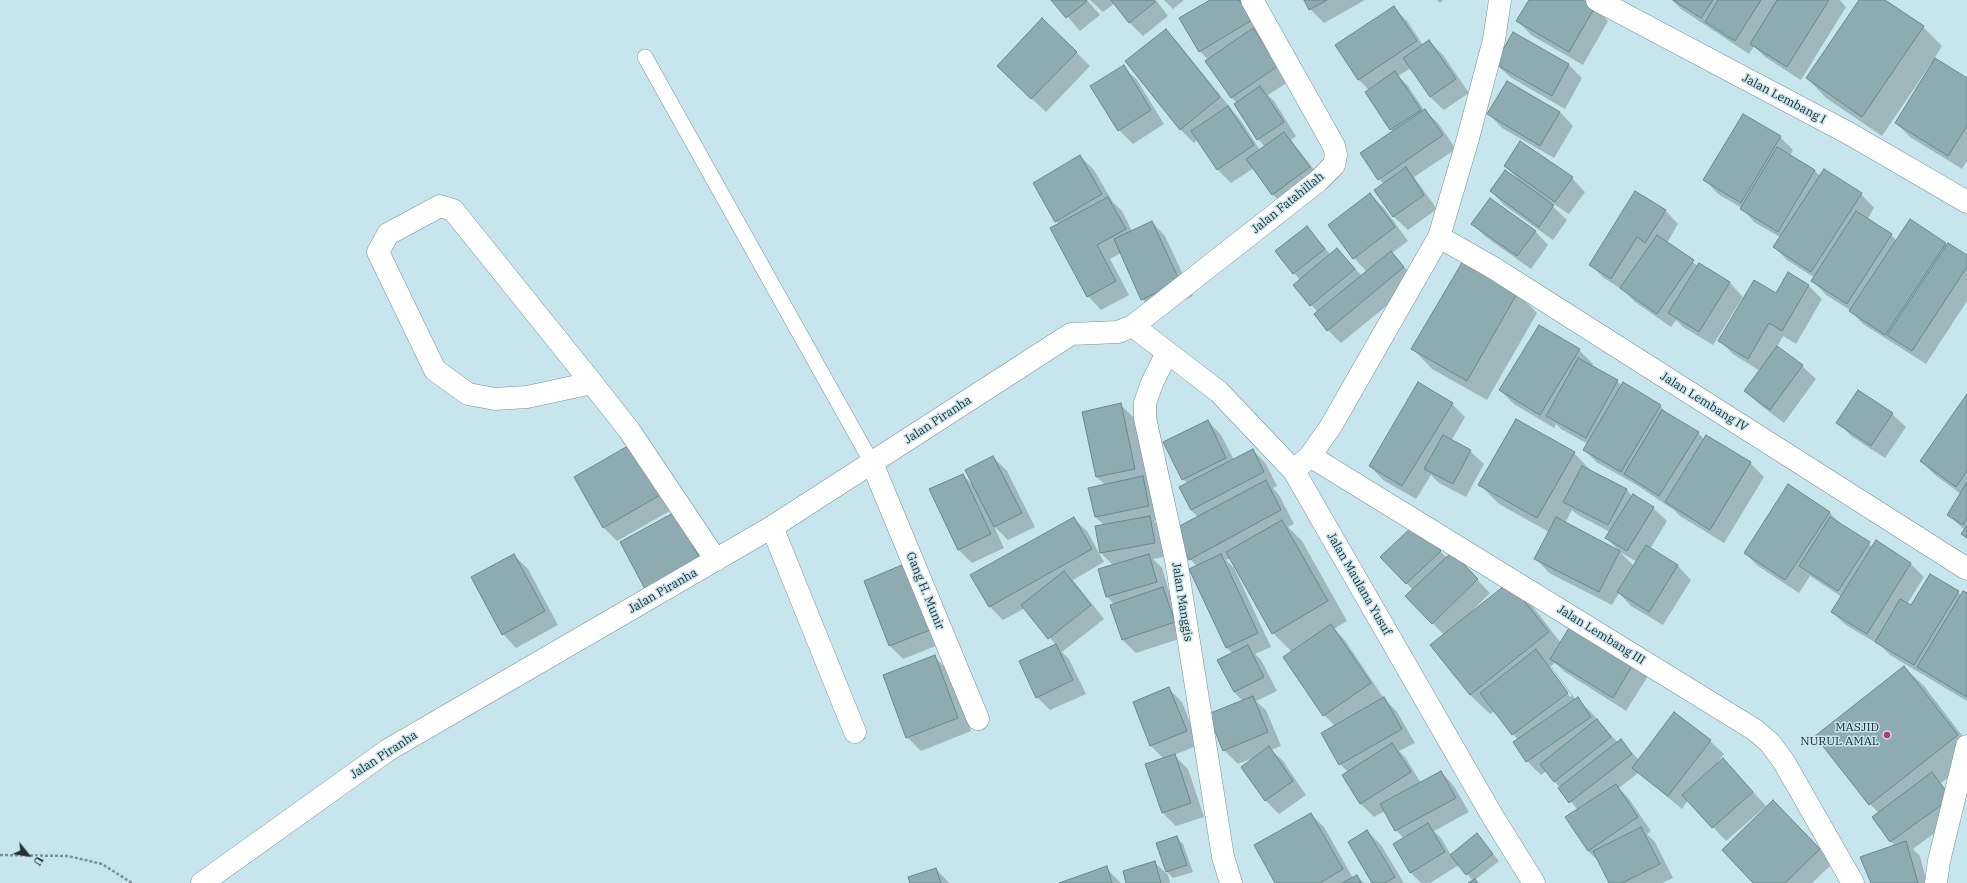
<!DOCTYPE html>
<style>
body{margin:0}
#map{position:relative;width:1967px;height:883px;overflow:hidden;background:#c7e5ec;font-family:"IBM Plex Serif",serif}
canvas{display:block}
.north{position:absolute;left:8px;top:835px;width:40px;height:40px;-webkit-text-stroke:3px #c7e5ec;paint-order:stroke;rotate:120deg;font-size:11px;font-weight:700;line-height:16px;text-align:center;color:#232f32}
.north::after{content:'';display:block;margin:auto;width:14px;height:18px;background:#232f32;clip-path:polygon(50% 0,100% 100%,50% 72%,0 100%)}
</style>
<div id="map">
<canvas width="1967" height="883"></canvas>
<div class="north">U</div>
</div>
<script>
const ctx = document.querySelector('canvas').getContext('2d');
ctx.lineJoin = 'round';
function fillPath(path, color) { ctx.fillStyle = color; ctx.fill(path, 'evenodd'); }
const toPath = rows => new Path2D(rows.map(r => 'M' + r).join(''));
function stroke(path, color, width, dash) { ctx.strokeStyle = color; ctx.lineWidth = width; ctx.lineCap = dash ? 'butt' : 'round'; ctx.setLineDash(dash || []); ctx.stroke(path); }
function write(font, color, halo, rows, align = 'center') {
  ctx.font = font + ' "IBM Plex Serif",serif'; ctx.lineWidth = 3; ctx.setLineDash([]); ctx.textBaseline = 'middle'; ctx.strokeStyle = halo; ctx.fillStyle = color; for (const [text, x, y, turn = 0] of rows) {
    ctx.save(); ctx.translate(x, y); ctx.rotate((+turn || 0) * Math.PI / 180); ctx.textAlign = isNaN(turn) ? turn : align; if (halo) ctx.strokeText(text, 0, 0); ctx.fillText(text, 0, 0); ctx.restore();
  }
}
const shadow = toPath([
 [1053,0,1087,0,1100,15,1080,31],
 [1090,0,1156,0,1168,16,1143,36,1129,22,1115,3,1103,12],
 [1164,0,1184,0,1173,9],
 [1212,0,1243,0,1291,80,1268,95,1274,101,1296,136,1291,140,1323,181,1287,208,1273,195,1254,168,1231,183,1218,170,1198,139,1194,143,1180,129,1166,30,1179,44,1241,121,1260,150,1265,147,1258,139,1237,103,1231,97,1208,60,1200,51],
 [1305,0,1365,0,1324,23,1310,9],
 [1437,0,1443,0,1440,3],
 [1530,0,1581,0,1595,8,1608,21,1583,65,1531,35,1518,21],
 [1672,0,1840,0,1846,7,1801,80,1765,57,1754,46,1749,54,1681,9],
 [1860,0,1883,0,1923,27,1942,46,1934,59,1967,79,1967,161,1962,169,1910,137,1896,123,1933,63,1932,62,1882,136,1826,98,1807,78],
 [1393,7,1407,21,1423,45,1429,41,1443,55,1469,93,1444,110,1430,97,1411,68,1398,76,1408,86,1424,110,1438,123,1456,149,1414,177,1437,209,1408,230,1394,217,1376,190,1384,184,1379,179,1393,132,1369,90,1359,80,1336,46],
 [1514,34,1569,65,1582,78,1565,109,1510,77,1496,64],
 [1076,52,1090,66,1046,112,1011,79],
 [1123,67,1137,80,1164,124,1133,144,1119,130,1092,86],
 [1560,112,1573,126,1554,158,1502,128,1489,114],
 [1780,137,1793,150,1790,156,1815,171,1820,176,1861,194,1874,208,1867,220,1891,235,1897,241,1945,244,1967,256,1967,301,1926,364,1863,324,1850,310,1826,295,1813,281,1815,278,1787,260,1774,247,1780,237,1754,222,1742,208,1718,194,1705,180],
 [1080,156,1094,170,1112,201,1122,211,1132,231,1152,222,1165,236,1193,296,1156,313,1142,299,1121,253,1110,259,1129,295,1101,310,1088,296,1059,224,1056,221],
 [1505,166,1572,178,1585,192,1569,214,1548,200,1547,201,1567,220,1553,240,1504,205,1491,191,1518,179],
 [1370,195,1384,208,1408,241,1392,253,1417,281,1341,343,1328,330,1318,312,1311,305,1300,280,1276,251,1307,227,1330,254,1337,249,1362,276,1367,272,1354,258],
 [1665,210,1678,224,1667,243,1698,266,1699,264,1730,283,1743,297,1713,345,1683,327,1676,320,1671,327,1635,302,1624,291,1604,278,1590,264],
 [1472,223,1535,231,1548,245,1531,269,1486,237],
 [1789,274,1809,286,1822,299,1796,344,1783,336,1777,347,1802,366,1816,379,1784,423,1759,404,1745,391,1760,371,1733,354,1720,341,1776,294],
 [1517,293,1537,313,1487,400,1432,369,1413,349],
 [1579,350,1593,364,1591,367,1617,381,1622,386,1624,384,1660,406,1671,417,1698,433,1704,439,1706,436,1750,463,1764,477,1724,543,1680,516,1674,510,1635,484,1598,463,1584,450,1588,444,1561,429,1556,424,1554,428,1514,404,1500,390],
 [1967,396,1967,539,1962,534,1965,530,1948,515,1961,494,1935,475,1921,461],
 [1452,404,1465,417,1451,441,1470,451,1484,464,1466,497,1439,483,1431,475,1416,499,1383,480,1370,466],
 [1121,405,1134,418,1148,483,1156,491,1162,519,1154,521,1163,531,1168,556,1153,559,1162,568,1170,594,1177,602,1188,636,1136,653,1123,640,1111,606,1115,605,1107,597,1113,565,1101,553,1096,527,1104,525,1095,517,1105,485,1097,477],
 [1892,414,1906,427,1885,458,1851,436,1838,422],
 [1208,421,1221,435,1234,460,1253,450,1266,464,1277,486,1273,488,1279,495,1294,524,1288,527,1302,541,1347,621,1334,629,1344,639,1383,697,1397,712,1415,743,1399,751,1405,757,1421,783,1441,772,1454,786,1469,812,1434,831,1441,838,1451,855,1477,835,1499,861,1475,880,1478,883,1470,883,1473,881,1459,865,1430,883,1421,883,1411,873,1394,845,1404,839,1396,830,1385,811,1374,817,1361,804,1343,775,1348,772,1340,764,1335,726,1324,715,1292,652,1273,633,1230,558,1226,560,1234,568,1271,647,1255,654,1261,660,1277,691,1256,701,1266,710,1281,746,1271,750,1283,761,1306,795,1279,814,1266,801,1255,757,1238,764,1224,750,1243,701,1234,692,1219,661,1233,654,1227,648,1190,569,1197,566,1190,559,1198,517,1191,510,1180,488,1188,484,1183,479],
 [633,444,675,508,617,541,604,528],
 [1574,453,1593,473,1627,490,1632,496,1653,508,1667,521,1650,549,1678,566,1691,580,1663,625,1631,606,1619,593,1612,605,1549,573,1536,559,1549,532,1499,504,1480,485],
 [1572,510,1578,515,1610,532,1606,537,1620,552,1565,523],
 [1620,552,1637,562,1634,566],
 [993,457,1007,471,1035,527,1008,540,994,526,1004,548,972,563,959,550,963,475,974,486],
 [1789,485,1830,513,1844,527,1873,547,1910,563,1924,577,1907,604,1912,607,1958,592,1961,595,1967,595,1967,701,1890,655,1881,646,1846,625,1832,612,1842,597,1810,576,1799,593,1758,566,1745,553],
 [674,513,713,573,621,542],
 [1073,518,1087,531,1104,562,1073,580,1104,619,1062,652,1069,659,1086,694,1050,710,1037,697,1056,645,1025,608,1003,620,989,606],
 [1428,539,1447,558,1465,567,1490,593,1472,611,1473,612,1509,583,1529,602,1561,643,1572,625,1648,676,1626,711,1565,672,1555,663,1551,666,1576,700,1577,699,1591,712,1618,743,1621,741,1639,760,1674,713,1710,741,1724,754,1717,763,1736,773,1766,806,1726,841,1688,800,1682,809,1638,773,1619,788,1629,799,1651,831,1647,834,1655,842,1673,878,1662,883,1610,883,1599,862,1588,851,1578,810,1546,771,1541,775,1527,761,1518,740,1495,711,1490,714,1470,695,1431,645,1444,635,1407,596,1413,590,1382,557],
 [1550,666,1572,696,1570,697,1549,668],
 [514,555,528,569,558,625,516,648,503,634],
 [922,577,948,641,903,659,890,646],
 [934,657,948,670,971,731,921,751,907,737],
 [1904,667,1924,686,1967,742,1967,763,1941,783,1963,812,1913,849,1920,856,1927,883,1872,883,1895,846,1891,841,1879,813,1870,804],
 [1168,688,1182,702,1199,745,1174,755,1188,769,1204,817,1176,826,1163,813,1164,759,1151,746,1134,702],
 [1310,814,1324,827,1353,878,1357,876,1364,883,1277,883],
 [1787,815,1833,863,1812,883,1755,883],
 [1367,831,1381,845,1404,883,1373,883],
 [1177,838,1183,844,1193,872,1173,878,1167,872,1170,883,1127,883,1154,862,1168,875,1157,844],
 [1106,868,1121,883,1062,883],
 [936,869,949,883,911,883]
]);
const building = toPath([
 [1051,0,1086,0,1087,1,1066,18,1051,0],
 [1111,0,1153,0,1155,2,1129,23,1111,0],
 [1210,0,1239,0,1252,20,1199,52,1179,18,1210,0],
 [1304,0,1327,0,1309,10,1304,0],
 [1529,0,1583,0,1595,7,1569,52,1516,21,1529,0],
 [1673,0,1713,0,1701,18,1673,0],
 [1718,0,1761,0,1735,41,1705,22,1718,0],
 [1777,0,1829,0,1787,67,1750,44,1777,0],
 [1859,0,1885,0,1924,26,1862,117,1806,78,1859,0],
 [1394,6,1417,41,1358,80,1335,45,1394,6],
 [1042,18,1077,52,1031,99,997,66,1042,18],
 [1253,28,1278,66,1231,98,1205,61,1253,28],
 [1166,29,1220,97,1180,130,1125,61,1166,29],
 [1513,32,1569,64,1552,96,1495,64,1513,32],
 [1429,40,1456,79,1430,97,1403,58,1429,40],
 [1935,58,1967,78,1967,126,1948,156,1895,123,1935,58],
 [1124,65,1151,110,1118,131,1090,86,1124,65],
 [1395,71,1421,110,1390,130,1365,92,1395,71],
 [1507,81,1560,112,1540,146,1487,114,1507,81],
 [1260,86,1284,122,1257,140,1234,104,1260,86],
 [1228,106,1254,145,1217,170,1191,131,1228,106],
 [1425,109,1443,135,1378,180,1360,153,1425,109],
 [1743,114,1781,136,1741,203,1703,180,1743,114],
 [1284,132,1310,167,1272,195,1246,159,1284,132],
 [1520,141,1573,177,1555,202,1504,166,1520,141],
 [1777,147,1815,170,1778,232,1740,209,1777,147],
 [1080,155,1102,194,1055,222,1033,183,1080,155],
 [1406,167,1424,195,1393,217,1374,190,1406,167],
 [1824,169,1862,193,1811,272,1773,247,1824,169],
 [1505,170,1554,205,1539,227,1490,191,1505,170],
 [1635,191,1666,210,1645,243,1637,237,1611,279,1589,265,1635,191],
 [1370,193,1395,227,1353,259,1328,225,1370,193],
 [1108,197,1126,229,1097,245,1116,281,1087,297,1050,228,1108,197],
 [1490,198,1536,231,1517,256,1471,224,1490,198],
 [1856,211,1892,234,1847,304,1811,281,1856,211],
 [1910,219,1946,243,1885,335,1849,311,1910,219],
 [1152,221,1180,282,1141,300,1114,239,1152,221],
 [1307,226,1325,249,1293,274,1275,251,1307,226],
 [1657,235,1694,260,1657,314,1620,288,1657,235],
 [1948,243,1967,255,1967,267,1912,351,1887,335,1948,243],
 [1337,248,1355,269,1310,306,1293,285,1337,248],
 [1391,251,1404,267,1327,331,1314,314,1391,251],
 [1463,261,1518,292,1467,381,1411,349,1463,261],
 [1699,263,1730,282,1699,332,1668,313,1699,263],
 [1788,272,1809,285,1782,331,1769,323,1748,359,1718,341,1754,280,1776,293,1788,272],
 [1539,325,1580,349,1540,415,1499,390,1539,325],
 [1777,346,1803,365,1770,410,1744,391,1777,346],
 [1578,358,1618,380,1586,438,1546,416,1578,358],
 [1418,382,1453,403,1402,486,1369,466,1418,382],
 [1623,382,1661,405,1621,472,1583,450,1623,382],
 [1858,390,1893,413,1871,446,1836,423,1858,390],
 [1967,394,1967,471,1956,487,1920,461,1967,394],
 [1121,403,1135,469,1096,477,1082,412,1121,403],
 [1662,410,1699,432,1659,496,1624,474,1662,410],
 [1516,419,1575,452,1537,518,1478,485,1516,419],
 [1208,420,1226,458,1182,480,1163,442,1208,420],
 [1443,435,1471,450,1453,484,1424,469,1443,435],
 [1706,435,1751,462,1710,530,1665,502,1706,435],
 [633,443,662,494,603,528,574,477,633,443],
 [1253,449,1264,472,1191,510,1179,487,1253,449],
 [993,456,1022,513,994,527,965,470,993,456],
 [1582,466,1627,489,1608,525,1563,502,1582,466],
 [963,474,991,534,958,550,929,489,963,474],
 [1143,476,1149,506,1095,517,1088,488,1143,476],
 [1266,480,1281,510,1189,560,1174,529,1266,480],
 [1967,482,1967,519,1963,525,1947,515,1967,482],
 [1788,484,1830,512,1785,580,1744,553,1788,484],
 [1633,494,1654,507,1627,551,1605,538,1633,494],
 [675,512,700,559,645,589,620,542,675,512],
 [1150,516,1155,543,1100,553,1095,526,1150,516],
 [1074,517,1092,549,989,607,970,575,1074,517],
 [1556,517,1620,551,1599,592,1534,559,1556,517],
 [1830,517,1870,542,1838,591,1799,566,1830,517],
 [1282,520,1328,601,1272,634,1226,552,1282,520],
 [1415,524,1441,551,1406,584,1380,557,1415,524],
 [1967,525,1967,538,1961,534,1967,525],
 [1876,540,1911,563,1867,634,1831,612,1876,540],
 [1646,545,1678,565,1649,612,1617,592,1646,545],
 [1452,552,1478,579,1432,624,1405,596,1452,552],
 [514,554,545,611,502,635,471,577,514,554],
 [1149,554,1157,582,1106,597,1098,569,1149,554],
 [1221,554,1258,633,1226,648,1189,569,1221,554],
 [909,562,935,628,889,646,864,581,909,562],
 [1064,571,1091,605,1048,639,1021,605,1064,571],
 [1930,574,1959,591,1914,665,1875,642,1900,599,1911,605,1930,574],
 [1509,582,1549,632,1470,695,1430,645,1509,582],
 [1163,587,1175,622,1122,640,1110,605,1163,587],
 [1963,591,1967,593,1967,697,1917,667,1963,591],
 [1572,623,1635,661,1613,698,1550,659,1572,623],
 [1331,624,1371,683,1323,716,1283,657,1331,624],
 [1056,644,1073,680,1036,698,1019,661,1056,644],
 [1248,645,1264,677,1234,692,1217,660,1248,645],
 [1536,649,1568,693,1512,735,1480,693,1536,649],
 [935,655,958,718,906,738,883,675,935,655],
 [1904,666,1958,735,1869,805,1815,736,1904,666],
 [1169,687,1187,731,1150,746,1133,702,1169,687],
 [1253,696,1268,732,1223,751,1208,714,1253,696],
 [1384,697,1402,729,1339,765,1321,733,1384,697],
 [1578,697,1591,717,1526,762,1513,742,1578,697],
 [1674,712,1711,740,1668,796,1632,768,1674,712],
 [1597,719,1611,737,1554,782,1540,764,1597,719],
 [1621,739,1632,754,1569,803,1558,788,1621,739],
 [1392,743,1411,772,1360,804,1342,775,1392,743],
 [1269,746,1293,781,1265,801,1241,767,1269,746],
 [1175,754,1191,803,1162,813,1145,764,1175,754],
 [1723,758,1753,792,1712,828,1682,795,1723,758],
 [1441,771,1456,798,1395,831,1380,804,1441,771],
 [1932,772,1951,798,1890,842,1872,817,1932,772],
 [1616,784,1638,817,1588,851,1565,817,1616,784],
 [1773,800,1820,849,1785,883,1753,883,1722,850,1773,800],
 [1311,813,1343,869,1320,883,1275,883,1254,845,1311,813],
 [1428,823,1445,852,1410,873,1393,844,1428,823],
 [1641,827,1660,864,1622,883,1609,883,1593,851,1641,827],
 [1367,830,1395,877,1385,883,1372,883,1348,842,1367,830],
 [1477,833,1493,854,1466,875,1450,855,1477,833],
 [1177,836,1187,865,1166,872,1156,843,1177,836],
 [1906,841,1918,883,1871,883,1860,857,1906,841],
 [1155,861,1161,883,1126,883,1123,871,1155,861],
 [1107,866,1112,883,1059,883,1107,866],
 [936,868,941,883,910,883,908,877,936,868],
 [1357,875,1361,883,1342,883,1357,875],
 [1475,879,1478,883,1468,883,1475,879]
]);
const path = toPath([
 [0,855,68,856,102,864,132,883]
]);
const lane = toPath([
 [645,57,872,463]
]);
const street = toPath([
 [1597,0,1850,134,1967,202],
 [1439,237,1492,267,1967,569],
 [1133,326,1219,392,1294,471,1493,817,1534,883],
 [1167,353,1152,383,1145,403,1145,418,1176,560,1223,857,1231,883],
 [592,383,527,397,495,399,468,394,435,370,378,252,388,234,440,206,453,210,592,383,629,430,716,560],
 [1310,456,1755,730,1770,743,1784,762,1853,883],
 [872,463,978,719],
 [1299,466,1310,456,1331,426,1439,237,1467,142,1494,40,1500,0],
 [772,527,855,732],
 [202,883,388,750,772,527,1071,334,1118,332,1133,326,1318,181,1334,165,1336,155,1334,146,1252,0],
 [1936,883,1939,861,1967,746]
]);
const markers = [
 [1887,735,4,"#b53580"]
];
const streetNames = [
 ["Jalan Lembang I",1784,99,28],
 ["Jalan Fatahillah",1288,203,-39],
 ["Jalan Lembang IV",1704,402,32],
 ["Jalan Piranha",938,420,-33],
 ["Jalan Maulana Yusuf",1359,584,60],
 ["Jalan Piranha",663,591,-30],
 ["Gang H. Munir",925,591,68],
 ["Jalan Manggis",1182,602,81],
 ["Jalan Lembang III",1601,635,32],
 ["Jalan Piranha",384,755,-33]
];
const poiNames = [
 ["MASJID",1879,728],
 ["NURUL AMAL",1879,742]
];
fillPath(shadow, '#0003');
fillPath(building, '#8eabb2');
stroke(building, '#6b878d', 1);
stroke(lane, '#769299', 16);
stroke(street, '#769299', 23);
stroke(path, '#7a9095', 2.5, [3, 2]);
stroke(lane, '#fff', 15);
stroke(street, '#fff', 22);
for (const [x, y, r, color] of markers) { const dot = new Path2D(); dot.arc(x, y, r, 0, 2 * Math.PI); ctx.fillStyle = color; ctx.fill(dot); stroke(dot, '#c7e5ec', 1.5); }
write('12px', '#232f32', '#c7e5ec', streetNames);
write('12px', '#232f32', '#c7e5ec', poiNames, 'right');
</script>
